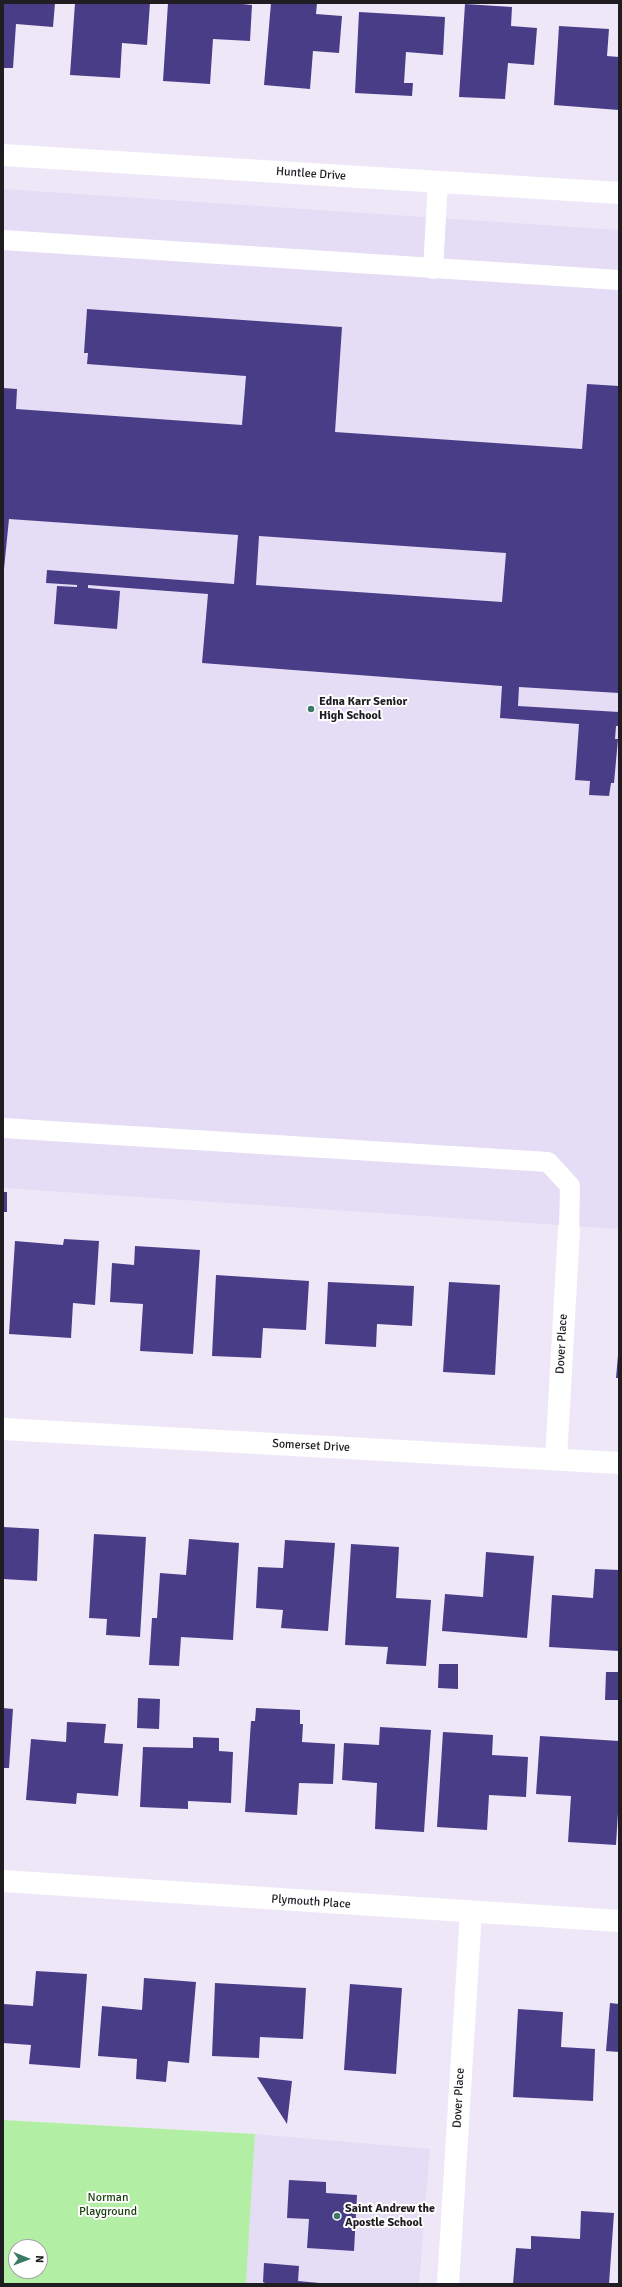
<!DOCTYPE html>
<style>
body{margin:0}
#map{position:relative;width:622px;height:2287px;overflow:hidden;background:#eee7f8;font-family:Signika,sans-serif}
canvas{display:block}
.frame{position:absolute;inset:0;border:4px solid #1f1c22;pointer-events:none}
.north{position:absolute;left:8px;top:2239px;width:40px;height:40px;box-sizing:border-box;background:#fff;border:1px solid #a5a4a7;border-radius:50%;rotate:91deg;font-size:11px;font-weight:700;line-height:16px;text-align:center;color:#1f1c22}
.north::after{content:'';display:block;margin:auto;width:14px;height:18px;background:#3c7965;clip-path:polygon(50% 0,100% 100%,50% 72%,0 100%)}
</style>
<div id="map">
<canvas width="622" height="2287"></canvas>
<div class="frame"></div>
<div class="north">N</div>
</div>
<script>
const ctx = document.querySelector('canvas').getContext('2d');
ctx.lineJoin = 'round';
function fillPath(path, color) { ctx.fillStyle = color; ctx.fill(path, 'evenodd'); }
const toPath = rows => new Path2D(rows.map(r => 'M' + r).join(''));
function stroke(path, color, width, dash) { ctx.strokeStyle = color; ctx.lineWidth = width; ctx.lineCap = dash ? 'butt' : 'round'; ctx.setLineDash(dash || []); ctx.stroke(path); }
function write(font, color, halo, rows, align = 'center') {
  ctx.font = font + ' Signika,sans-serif'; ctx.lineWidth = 4; ctx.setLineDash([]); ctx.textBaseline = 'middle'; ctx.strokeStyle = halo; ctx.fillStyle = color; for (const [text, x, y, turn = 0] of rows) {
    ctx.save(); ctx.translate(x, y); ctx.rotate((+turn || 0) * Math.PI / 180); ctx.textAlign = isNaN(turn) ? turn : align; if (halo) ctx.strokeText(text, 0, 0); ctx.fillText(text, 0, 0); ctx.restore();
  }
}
const built = toPath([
 [3,189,619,230,619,1229,3,1188],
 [255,2134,430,2149,419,2284,246,2284]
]);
const green = toPath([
 [3,2120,255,2134,246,2284,3,2284],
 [16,2247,40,2247,40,2271,16,2271]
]);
const building = toPath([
 [3,3,55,3,53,27,16,24,13,68,3,68],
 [75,3,150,3,147,45,122,43,120,78,70,75],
 [168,3,233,3,252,5,250,41,213,39,210,84,163,81],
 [271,3,317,3,316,14,342,16,339,53,313,51,310,89,264,85],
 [465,4,512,7,511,26,537,28,534,65,508,63,505,99,459,97],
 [359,12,445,17,443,55,406,52,404,83,413,83,412,96,355,93],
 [559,26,609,29,607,56,619,57,619,110,554,105],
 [87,309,342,327,335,432,582,449,587,384,619,386,619,693,519,687,518,706,619,712,619,726,616,726,615,739,618,739,614,783,611,783,609,796,589,795,590,781,575,780,579,724,500,718,502,686,202,663,208,594,88,585,88,588,120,591,117,629,54,624,57,586,77,587,77,585,46,583,47,570,234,584,238,535,9,519,3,579,3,388,17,389,16,409,242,425,246,376,87,364,88,353,84,353],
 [259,536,506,553,502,602,256,585],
 [3,1192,7,1192,7,1212,3,1212],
 [64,1239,99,1241,95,1305,73,1303,71,1338,9,1334,15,1241,63,1245],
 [135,1246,200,1250,193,1354,140,1351,143,1304,110,1302,112,1263,134,1265],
 [216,1275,309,1281,306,1330,263,1328,261,1358,212,1356],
 [328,1282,414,1286,412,1326,377,1324,376,1347,325,1344],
 [449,1282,500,1285,495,1375,443,1372],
 [618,1355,619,1355,619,1378,616,1378],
 [3,1527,39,1529,37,1581,3,1579],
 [94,1534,146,1537,140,1637,106,1635,107,1619,89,1618],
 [189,1539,239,1543,233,1640,181,1637,179,1666,149,1665,152,1618,157,1618,160,1573,186,1575],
 [285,1540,335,1543,328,1631,281,1628,283,1610,256,1608,258,1567,283,1568],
 [351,1544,399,1547,396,1598,431,1600,426,1666,386,1664,388,1647,345,1645],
 [486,1552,534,1556,527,1638,442,1631,445,1594,483,1597],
 [595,1569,619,1570,619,1651,549,1647,552,1595,593,1598],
 [439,1664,458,1664,458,1689,438,1688],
 [606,1672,619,1672,619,1700,605,1700],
 [138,1698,160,1699,159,1729,137,1728],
 [3,1708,13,1709,9,1768,3,1768],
 [256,1708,300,1710,300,1724,303,1724,302,1742,335,1744,333,1784,299,1783,297,1815,245,1812,251,1721,255,1721],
 [67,1722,106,1724,104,1743,123,1744,118,1796,77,1793,76,1804,26,1800,31,1739,66,1742],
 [380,1727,431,1730,424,1832,375,1829,377,1783,342,1780,344,1743,379,1745],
 [443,1732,493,1735,492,1755,528,1757,526,1797,489,1795,487,1830,437,1827],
 [540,1736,619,1741,619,1797,616,1845,568,1842,571,1796,536,1794],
 [193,1737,219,1738,219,1751,233,1752,231,1803,188,1801,188,1809,140,1807,143,1747,193,1748],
 [36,1971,87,1974,80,2068,29,2064,31,2045,3,2043,3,2004,33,2006],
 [144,1978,196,1982,189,2063,168,2061,166,2082,136,2079,137,2059,98,2056,102,2006,142,2010],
 [215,1983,306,1988,303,2039,260,2037,259,2058,212,2056],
 [350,1984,402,1988,396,2074,344,2070],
 [610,2003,619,2004,619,2052,606,2051],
 [518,2009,563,2012,561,2047,595,2049,593,2101,513,2097],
 [257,2077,292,2081,287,2124],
 [289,2180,326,2182,326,2193,357,2195,354,2251,307,2248,309,2219,287,2218],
 [581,2211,614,2213,609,2284,513,2284,516,2248,531,2249,531,2236,580,2239],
 [264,2263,299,2266,298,2281,330,2284,267,2284,263,2282]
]);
const service = toPath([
 [3,240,619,280],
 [433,269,438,182],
 [3,1128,548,1162,570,1186,569,1229]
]);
const minor = toPath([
 [3,155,619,193],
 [3,1429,619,1463],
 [556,1459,569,1229],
 [3,1881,619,1921],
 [448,2284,471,1912]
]);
const markers = [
 [311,709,4,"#3c7965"],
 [337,2216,4,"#3c7965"]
];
const streetNames = [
 ["Huntlee Drive",311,174,4],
 ["Dover Place",562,1344,-87],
 ["Somerset Drive",311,1446,3],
 ["Plymouth Place",311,1902,4],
 ["Dover Place",459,2098,-87]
];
const poiNames = [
 ["Edna Karr Senior",319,702],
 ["High School",319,716],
 ["Saint Andrew the",345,2209],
 ["Apostle School",345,2223]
];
const parkNames = [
 ["Norman",108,2198],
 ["Playground",108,2212]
];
fillPath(built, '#e5dcf5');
fillPath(green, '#b2efa4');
fillPath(building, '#4a3d88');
stroke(service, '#fff', 20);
stroke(minor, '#fff', 22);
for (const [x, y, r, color] of markers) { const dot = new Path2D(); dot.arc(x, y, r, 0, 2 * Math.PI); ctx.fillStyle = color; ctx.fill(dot); stroke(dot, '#fff', 1.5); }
write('12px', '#1f1c22', '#fff', streetNames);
write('bold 12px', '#1f1c22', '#fff', poiNames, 'left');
write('12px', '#163e0b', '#fff', parkNames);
</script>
